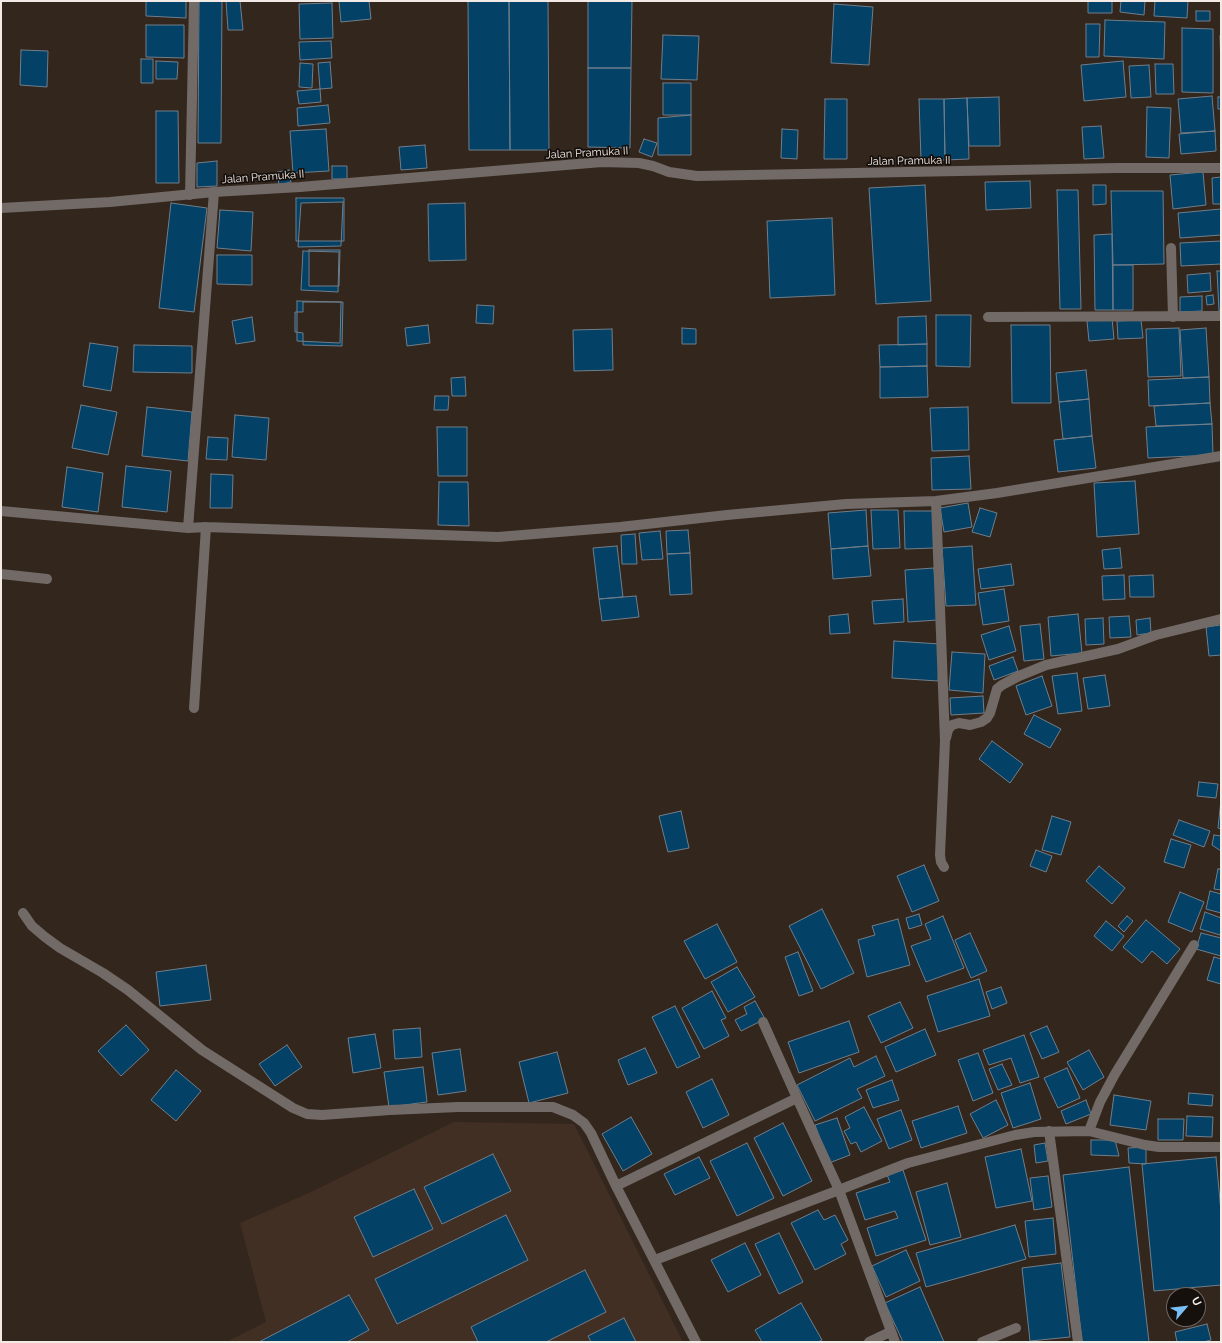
<!DOCTYPE html>
<style>
body{margin:0}
#map{position:relative;width:1222px;height:1343px;overflow:hidden;background:#33261d;font-family:Raleway,sans-serif}
canvas{display:block}
.frame{position:absolute;inset:0;border:2px solid #f3eae5;pointer-events:none}
.north{position:absolute;left:1166px;top:1287px;width:40px;height:40px;box-sizing:border-box;background:#16100d;border:1px solid #6e6763;border-radius:50%;rotate:62deg;font-size:11px;font-weight:700;line-height:16px;text-align:center;color:#f3eae5}
.north::after{content:'';display:block;margin:auto;width:14px;height:18px;background:#78bff7;clip-path:polygon(50% 0,100% 100%,50% 72%,0 100%)}
</style>
<div id="map">
<canvas width="1222" height="1343"></canvas>
<div class="frame"></div>
<div class="north">U</div>
</div>
<script>
const ctx = document.querySelector('canvas').getContext('2d');
ctx.lineJoin = 'round';
function fillPath(path, color) { ctx.fillStyle = color; ctx.fill(path, 'evenodd'); }
const toPath = rows => new Path2D(rows.map(r => 'M' + r).join(''));
function stroke(path, color, width, dash) { ctx.strokeStyle = color; ctx.lineWidth = width; ctx.lineCap = dash ? 'butt' : 'round'; ctx.setLineDash(dash || []); ctx.stroke(path); }
function write(font, color, halo, rows, align = 'center') {
  ctx.font = font + ' Raleway,sans-serif'; ctx.lineWidth = 3.5; ctx.setLineDash([]); ctx.textBaseline = 'middle'; ctx.strokeStyle = halo; ctx.fillStyle = color; for (const [text, x, y, turn = 0] of rows) {
    ctx.save(); ctx.translate(x, y); ctx.rotate((+turn || 0) * Math.PI / 180); ctx.textAlign = isNaN(turn) ? turn : align; if (halo) ctx.strokeText(text, 0, 0); ctx.fillText(text, 0, 0); ctx.restore();
  }
}
const built = toPath([
 [454,1122,574,1124,683,1342,226,1342,266,1322,240,1223,311,1192]
]);
const building = toPath([
 [146,1,186,1,186,18,146,16,146,1],
 [199,1,222,1,221,143,198,143,199,1],
 [226,1,240,1,243,30,228,30,226,1],
 [339,1,369,1,371,19,341,22,339,1],
 [468,1,509,1,510,150,469,150,468,1],
 [509,1,548,1,549,150,510,150,509,1],
 [588,1,632,1,631,68,588,68,588,1],
 [1088,1,1112,1,1112,13,1088,13,1088,1],
 [1121,1,1145,1,1144,15,1120,12,1121,1],
 [1155,1,1188,1,1187,18,1154,16,1155,1],
 [332,3,333,38,300,39,299,4,332,3],
 [834,4,873,7,869,65,831,63,834,4],
 [1196,11,1210,11,1210,21,1196,21,1196,11],
 [1105,20,1165,22,1164,59,1104,56,1105,20],
 [1086,24,1100,24,1099,57,1086,57,1086,24],
 [146,25,184,25,184,58,146,57,146,25],
 [1182,28,1213,29,1213,93,1182,92,1182,28],
 [663,35,699,36,697,80,661,79,663,35],
 [1220,36,1221,36,1221,71,1220,36],
 [331,41,332,58,300,60,299,42,331,41],
 [21,50,48,51,47,87,20,85,21,50],
 [141,59,153,59,153,83,141,83,141,59],
 [156,61,178,62,177,79,156,79,156,61],
 [1123,61,1126,97,1084,101,1081,65,1123,61],
 [330,62,332,88,320,89,318,63,330,62],
 [300,63,313,64,312,88,299,87,300,63],
 [1155,64,1173,64,1174,94,1156,94,1155,64],
 [1149,65,1151,97,1131,98,1129,66,1149,65],
 [588,68,631,68,630,148,588,147,588,68],
 [663,83,691,83,691,115,663,115,663,83],
 [320,89,321,102,299,104,297,91,320,89],
 [1212,96,1215,131,1181,133,1178,99,1212,96],
 [999,97,1000,146,969,146,967,98,999,97],
 [1218,97,1221,97,1221,109,1218,109,1218,97],
 [967,98,969,159,945,160,944,99,967,98],
 [825,99,847,99,847,159,824,159,825,99],
 [919,99,944,99,945,160,921,160,919,99],
 [328,105,330,123,298,126,297,108,328,105],
 [1147,107,1171,108,1169,158,1146,157,1147,107],
 [156,111,178,111,179,183,156,183,156,111],
 [691,115,691,155,658,155,658,118,691,115],
 [1101,126,1104,158,1084,159,1082,127,1101,126],
 [326,129,329,171,293,173,290,131,326,129],
 [782,129,798,130,797,159,781,158,782,129],
 [1215,131,1216,151,1181,154,1179,134,1215,131],
 [644,139,657,143,652,157,639,152,644,139],
 [425,145,427,168,401,170,399,147,425,145],
 [217,161,217,186,197,187,197,163,217,161],
 [332,166,347,166,347,179,332,179,332,166],
 [289,170,291,182,279,185,277,172,289,170],
 [1203,172,1206,205,1173,209,1170,175,1203,172],
 [1221,177,1221,204,1213,204,1212,178,1221,177],
 [1030,181,1031,208,986,210,985,182,1030,181],
 [925,185,931,301,876,304,869,188,925,185],
 [1093,185,1106,185,1106,204,1093,205,1093,185],
 [1057,190,1078,190,1081,309,1060,309,1057,190],
 [1111,191,1163,191,1164,264,1113,265,1111,191],
 [296,198,344,198,344,241,296,241,296,198],
 [343,202,341,246,298,247,301,203,343,202],
 [171,203,207,208,194,312,159,308,171,203],
 [465,203,466,260,429,261,428,204,465,203],
 [1221,209,1221,235,1180,238,1178,213,1221,209],
 [220,210,253,212,251,251,217,248,220,210],
 [832,218,835,295,770,298,767,221,832,218],
 [1112,234,1113,310,1095,310,1094,235,1112,234],
 [1221,241,1221,264,1181,266,1180,243,1221,241],
 [309,250,340,250,339,286,309,286,309,250],
 [303,251,339,252,338,292,301,290,303,251],
 [217,255,252,255,252,285,217,284,217,255],
 [1113,265,1133,265,1133,310,1113,310,1113,265],
 [1217,271,1221,271,1221,311,1219,311,1217,271],
 [1210,273,1211,291,1188,293,1187,275,1210,273],
 [1213,295,1214,304,1207,305,1206,296,1213,295],
 [1202,296,1202,311,1180,312,1180,297,1202,296],
 [297,301,341,302,340,343,297,341,297,301],
 [303,302,343,302,342,346,303,345,303,333,295,332,295,312,303,312,303,302],
 [477,305,494,306,493,324,476,323,477,305],
 [936,315,971,315,970,367,936,366,936,315],
 [926,316,927,344,898,345,898,317,926,316],
 [252,317,255,341,236,344,232,321,252,317],
 [1112,318,1114,339,1089,341,1087,321,1112,318],
 [1141,320,1143,338,1118,339,1117,321,1141,320],
 [428,325,430,343,407,346,405,328,428,325],
 [1011,325,1050,325,1051,403,1012,403,1011,325],
 [682,328,696,329,696,344,682,344,682,328],
 [1179,328,1181,376,1148,377,1146,329,1179,328],
 [1206,328,1209,377,1183,378,1180,330,1206,328],
 [612,329,613,370,574,371,573,330,612,329],
 [90,343,118,347,111,391,83,386,90,343],
 [927,344,927,366,880,367,879,345,927,344],
 [134,345,192,346,192,373,133,372,134,345],
 [927,366,928,397,880,398,880,367,927,366],
 [1086,370,1089,399,1059,402,1056,373,1086,370],
 [465,377,466,396,452,396,451,378,465,377],
 [1209,377,1210,403,1149,406,1148,380,1209,377],
 [435,396,449,396,448,410,434,410,435,396],
 [1089,399,1092,436,1063,439,1059,402,1089,399],
 [1210,403,1212,424,1156,426,1154,406,1210,403],
 [81,405,117,412,108,455,72,448,81,405],
 [147,407,192,412,188,461,142,456,147,407],
 [968,407,969,450,932,451,930,408,968,407],
 [235,415,269,418,266,460,232,457,235,415],
 [1212,424,1213,455,1148,458,1146,427,1212,424],
 [437,427,467,427,467,476,438,476,437,427],
 [1092,436,1096,468,1058,472,1054,440,1092,436],
 [208,437,228,438,227,460,206,459,208,437],
 [969,456,971,489,932,490,931,458,969,456],
 [126,466,171,471,167,512,122,507,126,466],
 [67,467,103,473,98,512,62,507,67,467],
 [211,474,233,475,232,508,210,508,211,474],
 [1135,481,1139,534,1097,537,1094,483,1135,481],
 [439,482,468,482,469,526,438,525,439,482],
 [968,503,972,527,944,532,940,508,968,503],
 [980,508,997,513,990,537,972,532,980,508],
 [866,510,868,546,831,549,828,513,866,510],
 [871,510,898,510,900,548,873,549,871,510],
 [904,511,934,511,934,548,905,549,904,511],
 [688,530,690,553,667,554,666,531,688,530],
 [660,531,663,559,642,560,639,533,660,531],
 [635,534,637,564,622,564,621,535,635,534],
 [617,546,623,597,599,599,593,548,617,546],
 [868,546,871,576,833,579,831,549,868,546],
 [972,546,976,605,946,606,942,548,972,546],
 [1120,548,1122,568,1104,569,1102,550,1120,548],
 [690,553,692,594,670,595,667,554,690,553],
 [1011,564,1014,585,981,589,978,569,1011,564],
 [934,568,938,620,908,622,905,570,934,568],
 [1124,575,1125,599,1103,600,1102,576,1124,575],
 [1153,575,1154,597,1130,597,1129,576,1153,575],
 [1004,589,1009,621,983,625,978,593,1004,589],
 [636,596,639,617,602,621,599,599,636,596],
 [903,599,904,622,874,624,872,601,903,599],
 [848,614,850,633,830,634,829,616,848,614],
 [1078,614,1082,653,1051,656,1048,617,1078,614],
 [1129,616,1131,637,1110,638,1109,617,1129,616],
 [1103,618,1104,644,1086,645,1085,619,1103,618],
 [1150,618,1151,633,1137,635,1136,620,1150,618],
 [1040,624,1044,659,1024,661,1020,626,1040,624],
 [1221,625,1221,655,1209,656,1206,627,1221,625],
 [1009,626,1016,651,989,660,981,635,1009,626],
 [894,641,940,644,938,681,892,678,894,641],
 [952,652,985,654,983,693,949,690,952,652],
 [1013,657,1018,671,994,680,989,666,1013,657],
 [1077,673,1082,711,1058,714,1052,676,1077,673],
 [1105,675,1110,706,1088,709,1083,678,1105,675],
 [1042,676,1052,706,1026,715,1016,686,1042,676],
 [983,696,984,713,951,715,950,698,983,696],
 [1034,715,1061,729,1050,748,1024,734,1034,715],
 [992,741,1023,764,1010,783,979,759,992,741],
 [1199,782,1218,784,1216,798,1197,796,1199,782],
 [1221,800,1221,829,1218,828,1221,800],
 [681,811,689,848,668,852,659,816,681,811],
 [1052,816,1071,822,1061,855,1042,850,1052,816],
 [1179,820,1210,831,1204,847,1173,835,1179,820],
 [1214,835,1221,836,1221,851,1212,845,1214,835],
 [1171,839,1191,845,1184,868,1164,862,1171,839],
 [1036,850,1052,856,1046,872,1030,866,1036,850],
 [924,865,939,901,912,912,897,876,924,865],
 [1099,866,1125,888,1112,904,1086,881,1099,866],
 [1218,869,1221,869,1221,890,1214,889,1218,869],
 [1210,891,1221,894,1221,913,1206,909,1210,891],
 [1180,892,1204,902,1192,932,1168,922,1180,892],
 [822,909,854,973,821,989,789,926,822,909],
 [1205,912,1221,918,1221,931,1220,935,1200,929,1205,912],
 [919,914,922,925,909,929,906,918,919,914],
 [943,916,964,968,926,982,911,946,931,939,925,924,943,916],
 [1127,916,1133,921,1124,932,1118,926,1127,916],
 [898,919,910,965,867,977,858,940,875,935,872,926,898,919],
 [1146,920,1180,949,1167,964,1152,951,1142,963,1123,947,1146,920],
 [1106,921,1124,936,1112,951,1094,936,1106,921],
 [717,924,737,962,705,979,684,941,717,924],
 [970,933,987,971,971,978,955,940,970,933],
 [1201,933,1221,938,1221,956,1196,949,1201,933],
 [798,952,813,991,799,996,785,957,798,952],
 [1214,957,1221,959,1221,984,1207,980,1214,957],
 [206,965,211,1000,160,1006,156,972,206,965],
 [737,967,755,997,728,1012,711,982,737,967],
 [979,979,990,1016,938,1032,927,996,979,979],
 [1001,987,1007,1003,992,1009,986,992,1001,987],
 [712,991,726,1018,721,1020,729,1036,704,1049,682,1008,712,991],
 [755,1001,765,1019,741,1031,735,1020,747,1014,744,1007,755,1001],
 [900,1002,913,1028,881,1043,868,1016,900,1002],
 [675,1006,700,1057,677,1068,652,1017,675,1006],
 [849,1021,859,1052,799,1073,788,1042,849,1021],
 [126,1025,149,1050,121,1076,98,1051,126,1025],
 [1047,1026,1059,1052,1042,1059,1030,1033,1047,1026],
 [420,1028,422,1057,395,1059,393,1030,420,1028],
 [925,1029,936,1055,896,1072,885,1047,925,1029],
 [375,1034,381,1068,353,1073,348,1038,375,1034],
 [1024,1035,1039,1077,1020,1083,1011,1058,989,1065,983,1050,1024,1035],
 [287,1045,302,1067,275,1086,259,1064,287,1045],
 [645,1048,657,1073,628,1085,618,1060,645,1048],
 [460,1049,466,1091,438,1095,432,1053,460,1049],
 [1089,1050,1104,1077,1083,1090,1067,1062,1089,1050],
 [557,1052,568,1093,529,1103,519,1062,557,1052],
 [978,1053,993,1093,973,1101,958,1060,978,1053],
 [876,1056,885,1076,857,1089,862,1098,815,1121,797,1085,850,1058,854,1067,876,1056],
 [1002,1064,1012,1085,998,1090,989,1069,1002,1064],
 [423,1067,427,1102,389,1107,384,1072,423,1067],
 [1067,1068,1080,1098,1058,1108,1044,1078,1067,1068],
 [176,1070,201,1091,176,1121,151,1100,176,1070],
 [712,1079,729,1115,703,1128,686,1092,712,1079],
 [892,1080,899,1100,873,1108,866,1090,892,1080],
 [1030,1083,1041,1119,1013,1128,1001,1093,1030,1083],
 [1189,1093,1213,1095,1212,1106,1188,1104,1189,1093],
 [1114,1095,1151,1101,1146,1130,1110,1125,1114,1095],
 [996,1100,1008,1125,983,1138,970,1114,996,1100],
 [1086,1100,1091,1114,1066,1124,1061,1111,1086,1100],
 [958,1106,967,1133,921,1148,912,1121,958,1106],
 [864,1107,882,1141,861,1152,856,1142,851,1144,844,1131,850,1128,845,1117,864,1107],
 [901,1110,912,1140,889,1149,877,1119,901,1110],
 [1187,1116,1213,1117,1212,1137,1186,1136,1187,1116],
 [631,1117,652,1154,623,1171,602,1134,631,1117],
 [837,1118,850,1155,829,1163,815,1125,837,1118],
 [1158,1119,1184,1119,1183,1140,1158,1140,1158,1119],
 [783,1123,812,1181,783,1196,754,1138,783,1123],
 [1091,1140,1115,1140,1119,1156,1091,1155,1091,1140],
 [747,1143,774,1198,737,1216,710,1161,747,1143],
 [1045,1143,1048,1161,1036,1163,1034,1145,1045,1143],
 [1146,1147,1146,1164,1129,1163,1128,1148,1146,1147],
 [1021,1149,1032,1201,996,1208,985,1157,1021,1149],
 [493,1154,511,1191,442,1224,424,1187,493,1154],
 [699,1157,710,1178,675,1195,664,1174,699,1157],
 [1216,1157,1221,1212,1221,1285,1154,1291,1142,1164,1216,1157],
 [1129,1167,1149,1342,1082,1342,1063,1175,1129,1167],
 [903,1170,926,1240,876,1256,867,1228,898,1218,895,1211,865,1220,856,1193,890,1182,887,1175,903,1170],
 [1048,1176,1052,1207,1034,1210,1030,1178,1048,1176],
 [947,1183,961,1237,930,1245,916,1192,947,1183],
 [414,1189,433,1229,373,1257,354,1217,414,1189],
 [818,1210,824,1220,835,1215,848,1240,841,1244,846,1254,815,1270,791,1223,818,1210],
 [506,1215,528,1260,397,1324,375,1279,506,1215],
 [1053,1218,1056,1254,1029,1257,1025,1221,1053,1218],
 [1015,1225,1026,1259,926,1287,916,1253,1015,1225],
 [779,1233,803,1282,779,1294,755,1244,779,1233],
 [745,1243,761,1275,728,1292,711,1260,745,1243],
 [906,1250,920,1281,886,1297,872,1266,906,1250],
 [1061,1263,1070,1337,1030,1341,1022,1268,1061,1263],
 [585,1270,606,1312,546,1342,478,1342,471,1327,585,1270],
 [920,1287,944,1342,903,1342,885,1303,920,1287],
 [349,1295,369,1330,347,1342,259,1342,349,1295],
 [801,1303,822,1340,818,1342,762,1342,755,1330,801,1303],
 [624,1318,636,1342,591,1342,588,1336,624,1318],
 [1207,1324,1211,1340,1203,1342,1177,1342,1175,1332,1207,1324]
]);
const lane = toPath([
 [1049,1131,1078,1342],
 [982,1342,1016,1328]
]);
const street = toPath([
 [190,195,194,1],
 [1,208,110,202,214,192,300,187,602,162,639,163,653,166,669,172,697,176,1117,168,1221,168],
 [1171,248,1173,317],
 [988,317,1221,316],
 [936,501,945,741,940,855,941,862,944,867],
 [1,511,188,528,206,527,498,537,620,527,727,515,846,504,936,501,997,493,1221,456],
 [188,528,214,192],
 [1,574,47,579],
 [194,708,206,527],
 [946,738,948,730,952,725,959,723,970,725,981,722,987,718,990,713,997,689,1002,685,1019,676,1046,665,1118,649,1156,635,1221,619],
 [23,913,32,926,45,937,60,948,103,973,128,990,202,1050,293,1108,307,1114,322,1115,390,1110,458,1107,553,1107,573,1115,584,1123,591,1133,616,1186,696,1342],
 [763,1022,797,1098],
 [1089,1131,1100,1102,1115,1074,1194,945],
 [616,1186,797,1098,839,1190,908,1163,1015,1135,1034,1132,1089,1131,1145,1145,1159,1147,1221,1147],
 [655,1260,839,1190,895,1342],
 [869,1342,890,1332]
]);
const streetNames = [
 ["Jalan Pramuka II",587,153,-3],
 ["Jalan Pramuka II",909,161,-1],
 ["Jalan Pramuka II",263,177,-4]
];
fillPath(built, '#422f23');
fillPath(building, '#034167');
stroke(building, '#707e8a', 1);
stroke(lane, '#716a66', 10);
stroke(street, '#716a66', 10);
write('11px', '#f3eae5', '#16100d', streetNames);
</script>
